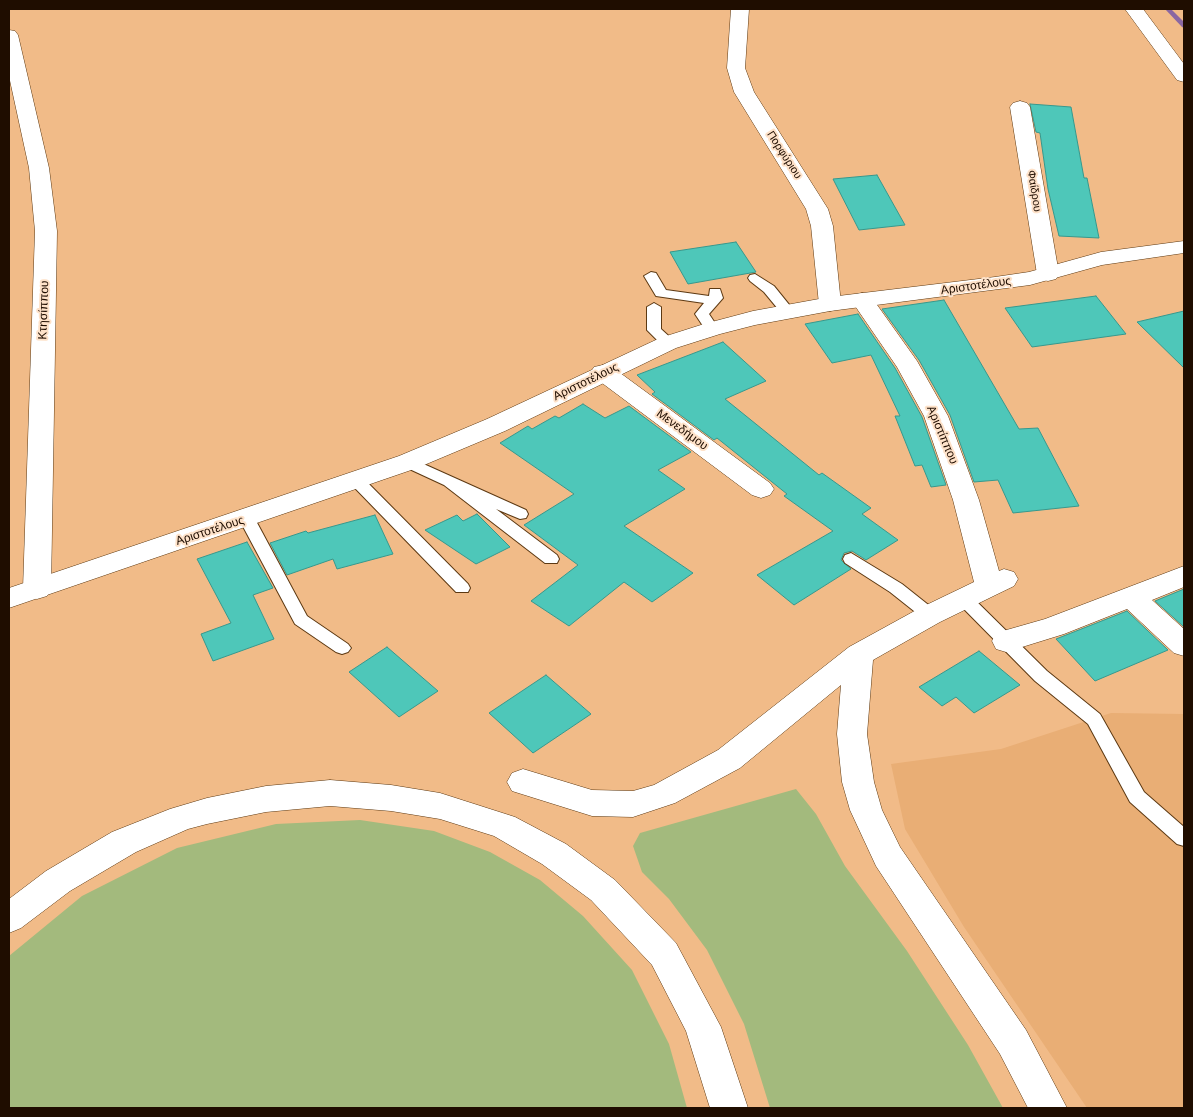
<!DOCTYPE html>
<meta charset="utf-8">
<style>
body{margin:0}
#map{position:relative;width:1193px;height:1117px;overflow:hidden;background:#f1bb88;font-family:Arial,sans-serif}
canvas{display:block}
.frame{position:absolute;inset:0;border:10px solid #1f0d00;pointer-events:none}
</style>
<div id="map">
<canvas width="1193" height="1117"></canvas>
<div class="frame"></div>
</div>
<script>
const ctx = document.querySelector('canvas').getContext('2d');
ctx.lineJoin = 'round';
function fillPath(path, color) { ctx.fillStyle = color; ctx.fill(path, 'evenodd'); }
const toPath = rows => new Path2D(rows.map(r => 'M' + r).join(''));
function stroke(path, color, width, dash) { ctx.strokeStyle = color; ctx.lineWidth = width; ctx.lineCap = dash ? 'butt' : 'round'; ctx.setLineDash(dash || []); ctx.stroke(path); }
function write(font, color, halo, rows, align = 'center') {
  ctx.font = font + ' Arial,sans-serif'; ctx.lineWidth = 4; ctx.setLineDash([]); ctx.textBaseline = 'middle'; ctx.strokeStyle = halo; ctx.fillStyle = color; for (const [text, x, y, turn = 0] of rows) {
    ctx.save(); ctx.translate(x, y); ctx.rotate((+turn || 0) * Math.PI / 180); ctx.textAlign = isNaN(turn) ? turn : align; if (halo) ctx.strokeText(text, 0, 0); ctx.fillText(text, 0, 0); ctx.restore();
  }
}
const built = toPath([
 [1111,713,1184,714,1184,1108,1087,1108,964,927,905,829,891,764,1001,749]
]);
const green = toPath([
 [796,789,816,814,845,866,907,951,968,1045,1003,1108,770,1108,744,1024,707,950,669,899,642,872,633,846,640,833],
 [360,820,434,831,490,852,540,880,583,916,632,970,669,1044,687,1108,9,1108,9,956,82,896,177,848,276,824]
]);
const stream = toPath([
 [1165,9,1171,9,1184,22,1184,28,1182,27,1165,9]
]);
const building = toPath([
 [1030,104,1071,107,1084,178,1087,178,1099,238,1059,236,1048,189,1040,133,1036,132,1030,104],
 [877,175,905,225,859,230,833,179,877,175],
 [736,242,756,272,688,284,670,252,736,242],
 [1096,296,1126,334,1032,347,1005,308,1096,296],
 [944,300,1019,429,1038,428,1079,506,1013,513,998,480,974,482,950,415,919,360,882,309,944,300],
 [1184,311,1184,368,1137,322,1184,311],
 [858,314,895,368,922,417,946,485,931,487,922,465,915,466,895,416,900,416,871,355,832,363,805,324,858,314],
 [723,342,766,381,725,399,819,475,822,473,871,508,862,514,898,540,866,560,852,551,844,553,841,560,851,569,794,605,757,575,833,531,784,496,787,494,717,438,714,440,652,394,655,392,637,375,723,342],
 [583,404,605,418,629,406,691,452,658,470,685,489,624,526,693,573,652,602,624,582,569,626,531,601,578,565,524,525,574,494,500,443,528,426,532,429,555,416,559,418,583,404],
 [477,514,510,547,476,564,425,530,457,515,463,521,477,514],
 [375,515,393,554,337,569,333,559,287,575,270,543,306,531,308,533,375,515],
 [247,542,273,588,253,595,274,639,213,661,201,634,231,623,197,559,247,542],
 [1184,589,1184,627,1155,601,1184,589],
 [1127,611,1168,650,1095,681,1056,639,1127,611],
 [387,647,438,691,399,717,349,672,387,647],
 [979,651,1020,685,974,713,956,697,942,706,919,687,979,651],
 [546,675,591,714,533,753,489,713,546,675]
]);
const service = toPath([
 [651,272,656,273,666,290,709,296,710,289,720,289,723,298,709,314,719,329,717,332,707,332,695,314,704,303,656,296,644,276,651,272],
 [755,274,774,286,795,312,793,315,783,315,764,292,750,281,748,278,750,275,755,274],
 [654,303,661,307,661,329,673,340,675,343,673,346,663,346,647,330,647,307,654,303],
 [408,457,526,510,528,514,526,518,520,519,496,509,557,555,559,559,557,563,545,563,444,485,403,466,400,462,403,458,408,457],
 [356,475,361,476,468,584,470,588,468,592,456,592,351,484,348,480,351,476,356,475],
 [247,514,253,515,255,519,307,616,348,644,351,648,348,652,342,654,336,652,295,624,239,519,241,515,247,514],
 [851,553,902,584,936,611,938,615,936,619,930,621,924,619,890,592,845,563,843,559,845,555,851,553],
 [963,592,969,594,1047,671,1100,714,1144,792,1184,827,1184,846,1177,844,1130,802,1088,724,1035,681,957,602,955,598,957,594,963,592]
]);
const minor = toPath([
 [731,9,749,9,745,68,754,92,828,209,833,226,841,304,838,309,830,311,822,309,819,304,811,226,806,209,734,92,727,68,731,9],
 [9,30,15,31,18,35,49,168,57,231,51,589,47,596,37,599,27,596,23,589,35,231,29,168,9,76,9,30],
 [1020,101,1027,103,1030,107,1059,274,1056,279,1048,281,1040,279,1037,274,1010,107,1013,103,1020,101],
 [862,293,870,295,917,361,948,416,979,500,999,571,1004,569,1014,572,1018,579,1014,586,940,622,873,660,867,734,874,782,882,810,900,847,1026,1030,1067,1108,1028,1108,1000,1054,876,866,850,810,842,782,837,734,841,685,740,768,675,803,633,817,592,816,512,791,507,782,512,773,523,769,592,790,633,791,654,785,718,750,849,647,920,608,974,582,953,500,924,416,897,367,851,300,854,295,862,293],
 [603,365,612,367,770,483,774,489,770,495,761,498,752,495,594,377,591,372,594,367,603,365],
 [1184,566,1184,587,1152,600,1184,629,1184,656,1174,653,1127,609,1064,634,1006,652,996,649,992,641,996,633,1045,619,1184,566]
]);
const tertiary = toPath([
 [1125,9,1143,9,1184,64,1184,82,1177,80,1125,9]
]);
const secondary = toPath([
 [1184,241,1184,253,1102,265,1030,285,830,311,755,325,720,334,676,348,505,431,417,468,9,608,9,588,399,456,487,419,660,338,704,324,753,311,830,297,995,277,1029,272,1101,252,1184,241]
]);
const motorway = toPath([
 [330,780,391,785,440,793,515,817,566,844,615,880,676,943,721,1027,748,1108,710,1108,686,1031,652,965,591,900,542,864,494,836,440,819,391,811,330,806,266,812,207,824,188,829,136,852,70,891,21,928,9,933,9,899,46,871,112,832,170,809,207,798,266,786,330,780]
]);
const farStreetnames = [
 ["Πορφύριου",784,155,57],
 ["Φαίδρου",1034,191,81]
];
const streetNames = [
 ["Αριστοτέλους",976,286,-8],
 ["Κτησίππου",44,310,-88],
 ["Αριστοτέλους",586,382,-26],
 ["Μενεδήμου",682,430,36],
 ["Αριστίππου",942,435,67],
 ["Αριστοτέλους",210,531,-18]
];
fillPath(built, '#e9ae75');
fillPath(green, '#a3ba7d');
fillPath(stream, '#8a67a2');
fillPath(building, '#4ec7b9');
stroke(building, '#36988d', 1);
stroke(service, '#5d3912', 2);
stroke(minor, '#5d3912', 1);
stroke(tertiary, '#5d3912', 1);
stroke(secondary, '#5d3912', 1);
stroke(motorway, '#5d3912', 1);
fillPath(service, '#fff');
fillPath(minor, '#fff');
fillPath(tertiary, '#fff');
fillPath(secondary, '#fff');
fillPath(motorway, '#fff');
write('11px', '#1f0d00', '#fee2c9', farStreetnames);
write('12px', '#1f0d00', '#fee2c9', streetNames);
</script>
